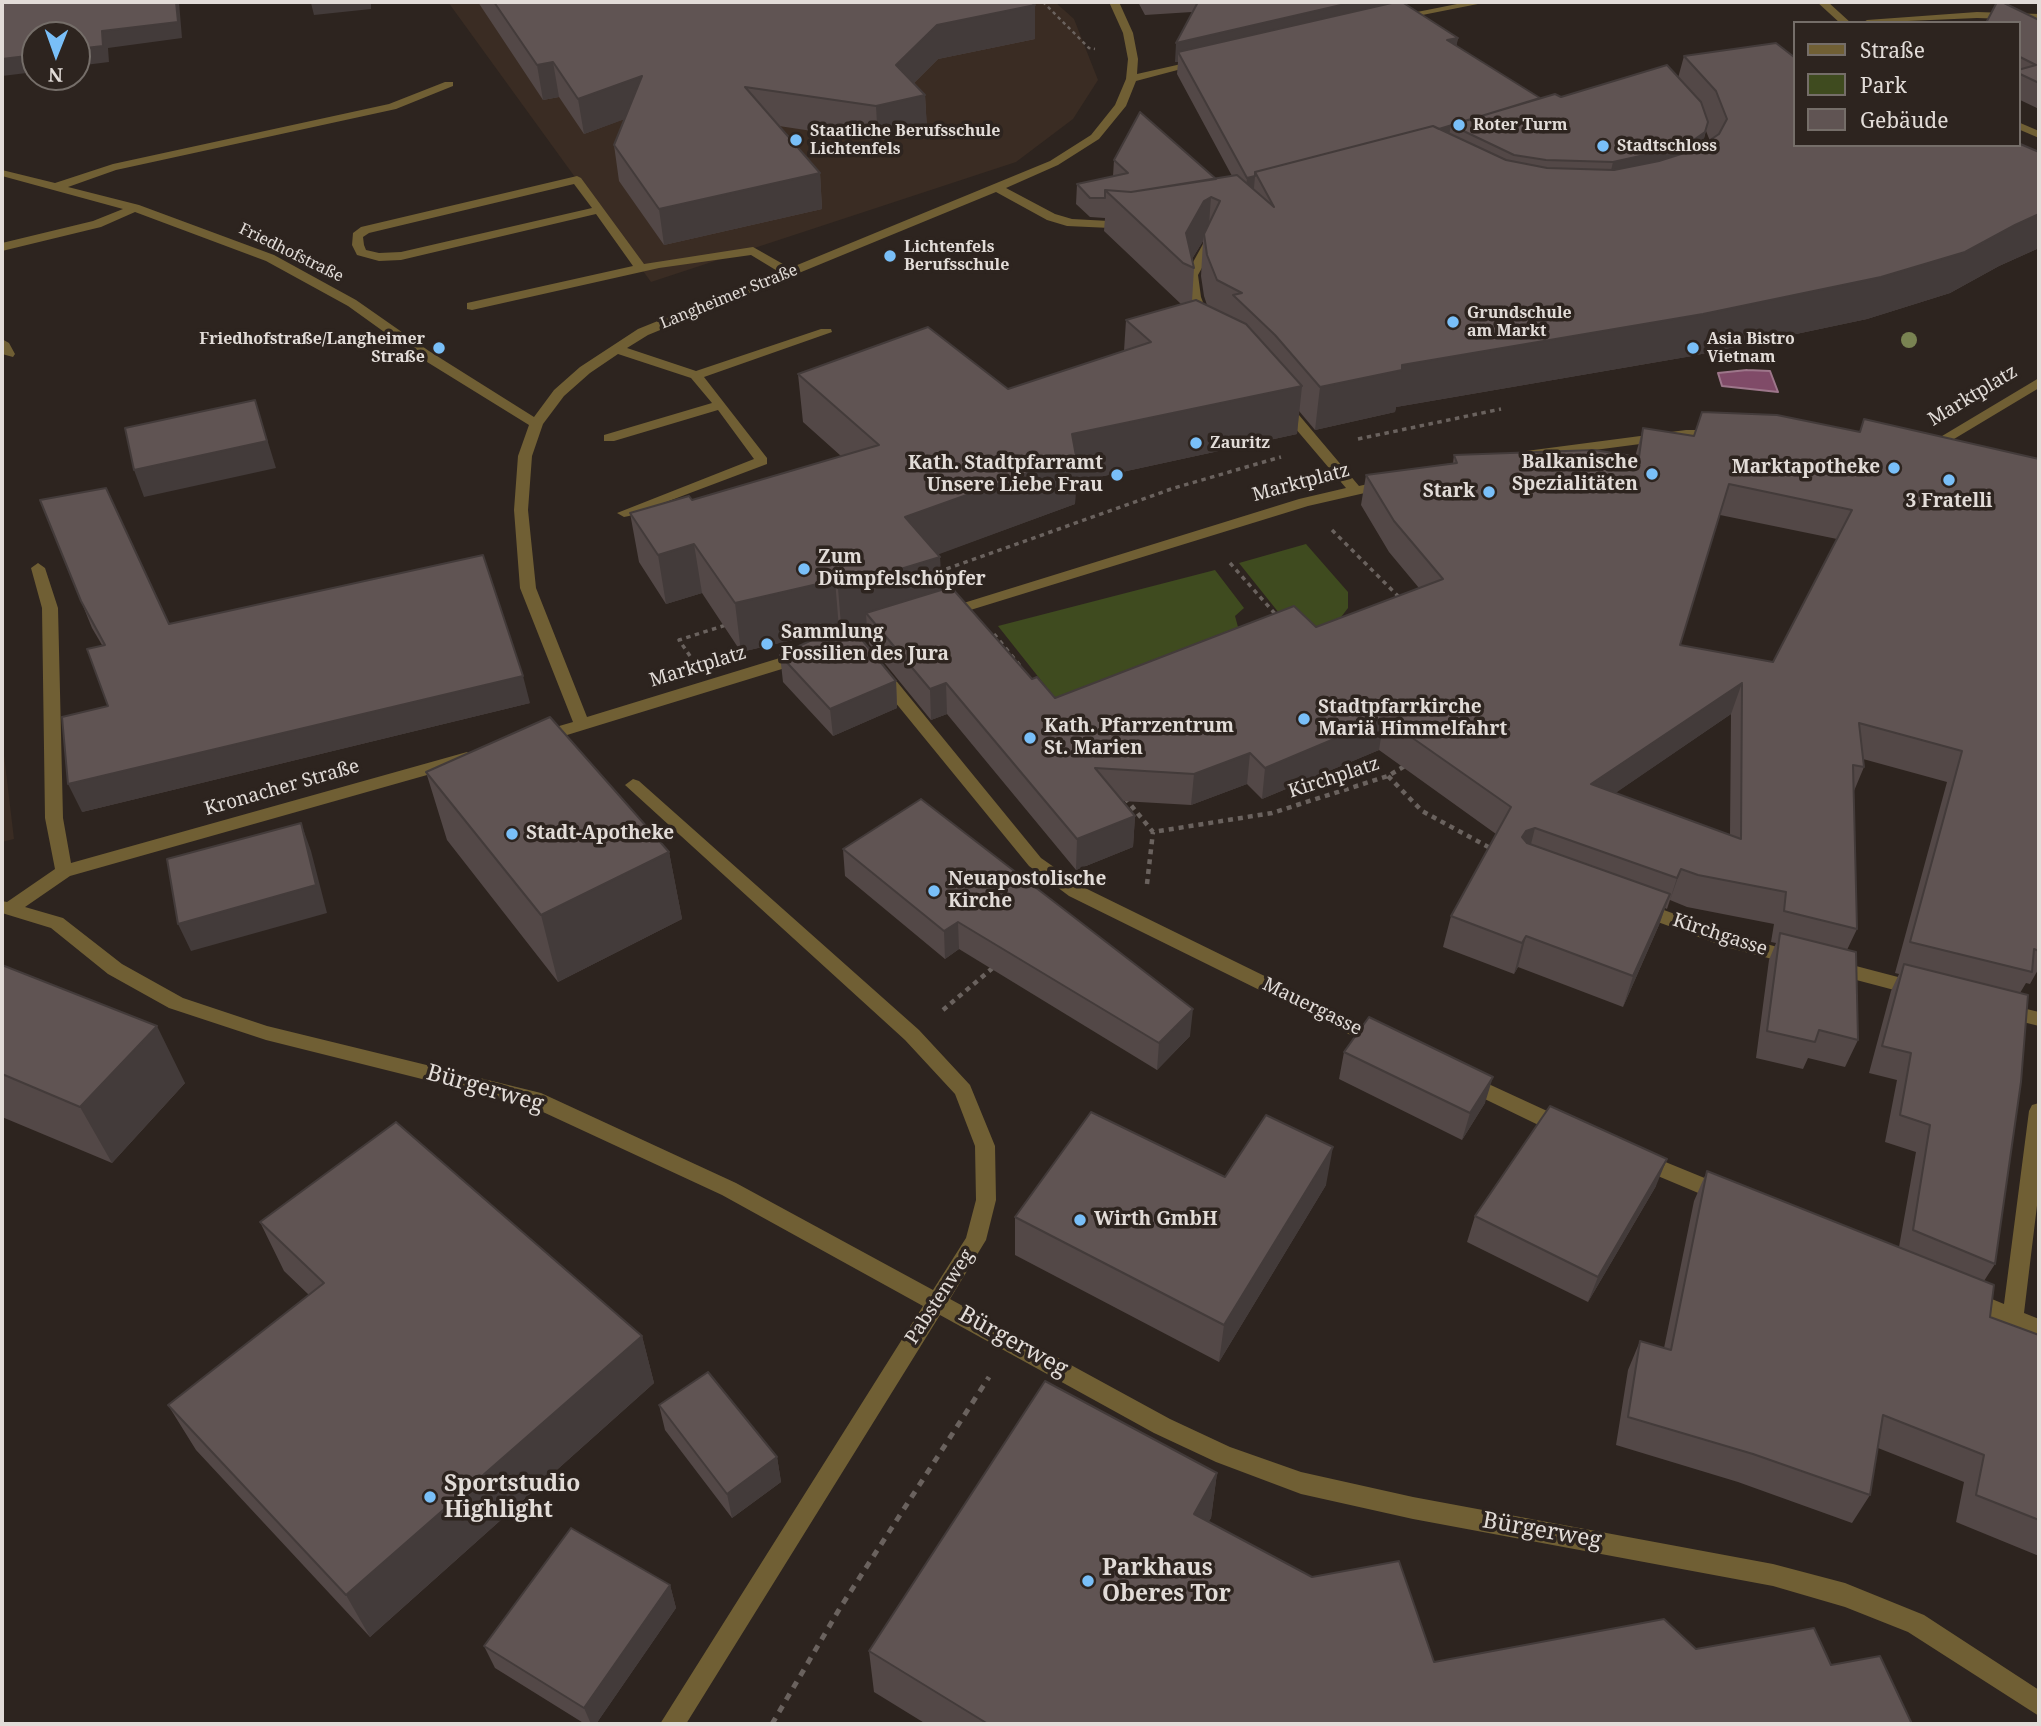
<!DOCTYPE html>
<meta charset="utf-8">
<style>
body{margin:0}
#map{position:relative;width:2041px;height:1726px;overflow:hidden;background:#2d241f;font-family:"Noto Serif",serif}
canvas{display:block}
.frame{position:absolute;inset:0;border:4px solid #e2dcd8;pointer-events:none}
.legend{position:absolute;left:1793px;top:21px;width:228px;height:126px;box-sizing:border-box;background:#2d241f;border:2px solid #756e69;margin:0;padding:9px 12px;list-style:none;font-size:21px;color:#e2dcd8}
.legend li{display:flex;align-items:center;gap:14px;height:35px}
.legend b{width:35px;border:2px solid #756e69}
.north{position:absolute;left:21px;top:21px;width:70px;height:70px;box-sizing:border-box;background:#2d241f;border:2px solid #756e69;border-radius:50%;rotate:181deg;font-size:19px;font-weight:700;line-height:28px;text-align:center;color:#e2dcd8}
.north::after{content:'';display:block;margin:auto;width:24px;height:32px;background:#79bff8;clip-path:polygon(50% 0,100% 100%,50% 72%,0 100%)}
</style>
<div id="map">
<canvas width="2041" height="1726"></canvas>
<div class="frame"></div>
<ul class="legend">
<li><b style="height:9px;background:#705f34"></b>Straße</li>
<li><b style="height:19px;background:#3f4b1f"></b>Park</li>
<li><b style="height:19px;background:#605453"></b>Gebäude</li>
</ul>
<div class="north">N</div>
</div>
<script>
const ctx = document.querySelector('canvas').getContext('2d');
ctx.lineJoin = 'round';
function fillPath(path, color) { ctx.fillStyle = color; ctx.fill(path, 'evenodd'); }
const toPath = rows => new Path2D(rows.map(r => 'M' + r).join(''));
function stroke(path, color, width, dash) { ctx.strokeStyle = color; ctx.lineWidth = width; ctx.lineCap = dash ? 'butt' : 'round'; ctx.setLineDash(dash || []); ctx.stroke(path); }
function write(font, color, halo, rows, align = 'center') {
  ctx.font = font + ' "Noto Serif",serif'; ctx.lineWidth = 7; ctx.setLineDash([]); ctx.textBaseline = 'middle'; ctx.strokeStyle = halo; ctx.fillStyle = color; for (const [text, x, y, turn = 0] of rows) {
    ctx.save(); ctx.translate(x, y); ctx.rotate((+turn || 0) * Math.PI / 180); ctx.textAlign = isNaN(turn) ? turn : align; if (halo) ctx.strokeText(text, 0, 0); ctx.fillText(text, 0, 0); ctx.restore();
  }
}
const built = toPath([
 [448,2,1055,2,1074,19,1098,80,1073,119,1016,162,651,282],
 [2,738,14,839,2,842]
]);
const green = toPath([
 [1306,544,1348,592,1348,608,1338,621,1318,627,1301,625,1283,618,1239,563],
 [1215,570,1244,608,1235,616,1238,627,1055,698,998,626]
]);
const water = toPath([
 [1747,370,1770,371,1778,392,1722,386,1718,373,1747,370]
]);
const pathFar3 = toPath([
 [1043,2,1089,48,1095,49]
]);
const pathFar2 = toPath([
 [1358,439,1501,409],
 [1332,530,1400,598],
 [1230,563,1277,616],
 [938,572,1174,488,1281,457],
 [994,634,1022,668],
 [690,656,679,640,729,624]
]);
const pathFar1 = toPath([
 [1388,776,1422,811,1492,849],
 [1125,798,1153,832,1272,813,1388,776,1408,764],
 [1147,884,1153,832],
 [943,1010,995,966]
]);
const path = toPath([
 [772,1724,840,1608,989,1377]
]);
const minor = toPath([
 [1109,2,1119,2,1133,33,1138,59,1137,74,1199,60,1204,63,1136,81,1126,106,1099,139,1058,165,1006,188,1055,214,1072,219,1128,222,1134,226,1132,229,1067,226,1047,220,996,192,648,335,627,348,696,371,821,329,831,329,832,332,704,377,767,458,767,464,629,516,624,517,617,513,754,459,718,410,614,441,604,441,604,435,712,403,691,378,618,354,590,373,564,396,543,424,532,456,528,510,536,588,587,717,796,653,802,652,810,657,808,661,541,743,533,737,535,733,573,722,520,588,514,510,518,456,529,425,419,357,348,306,266,261,135,212,101,227,2,251,2,243,93,221,123,209,2,176,2,170,55,183,113,164,389,104,445,82,453,82,453,86,396,109,116,170,68,187,139,205,274,255,356,300,429,351,534,417,554,390,580,367,638,329,779,272,751,255,659,268,472,310,467,309,467,303,633,266,596,214,401,260,379,261,357,255,352,245,353,233,361,227,577,176,581,178,644,264,753,247,790,268,1050,161,1091,135,1115,105,1126,79,1128,59,1123,33,1109,2],
 [574,184,592,208,401,252,379,253,366,250,364,245,363,237,369,233,574,184],
 [1467,2,1488,2,1397,20,1392,17,1467,2],
 [1817,2,1828,2,1851,23,1840,23,1817,2],
 [1977,12,2039,14,2039,20,1977,18,1862,23,1867,20,1977,12],
 [2018,122,2039,131,2039,138,2018,129,2018,122],
 [1209,240,1215,244,1198,275,1201,297,1210,321,1204,325,1198,321,1189,297,1186,275,1203,244,1209,240],
 [2,339,9,343,15,354,13,357,2,354,2,339],
 [2039,378,2039,388,1939,448,1934,449,1927,445,2039,378],
 [1283,401,1288,402,1359,486,1386,480,1393,484,1391,487,1308,506,951,616,946,618,938,613,941,610,1299,499,1346,488,1278,408,1276,405,1283,401],
 [1686,430,1717,430,1724,434,1717,438,1686,438,1526,459,1519,455,1526,451,1686,430],
 [38,563,45,568,58,608,63,818,71,863,467,752,475,758,473,762,70,876,25,907,63,918,122,964,183,998,267,1026,541,1093,736,1183,933,1290,966,1238,976,1200,975,1146,955,1094,905,1040,625,785,633,779,639,781,919,1030,970,1085,995,1146,996,1200,986,1240,950,1299,1170,1419,1230,1447,1301,1472,1413,1497,1773,1564,1845,1583,1924,1615,2039,1690,2039,1716,1908,1632,1845,1607,1773,1586,1413,1519,1301,1494,1216,1462,1154,1433,940,1315,686,1724,660,1724,923,1306,722,1195,530,1106,266,1040,169,1008,108,974,51,928,2,913,2,901,7,902,55,869,45,818,42,608,31,568,38,563],
 [883,671,889,672,1041,858,1081,886,1387,1036,1390,1041,1387,1046,1373,1046,1069,896,1029,866,877,680,875,676,883,671],
 [1642,902,1735,936,1801,953,1804,958,1801,963,1795,965,1726,947,1636,914,1633,909,1636,904,1642,902],
 [1833,960,1917,982,1924,984,1926,989,1924,994,1917,996,1826,972,1824,967,1826,962,1833,960],
 [2006,1004,2039,1012,2039,1026,1999,1016,1997,1011,1999,1006,2006,1004],
 [1469,1075,1571,1122,1574,1128,1571,1134,1564,1136,1557,1134,1462,1088,1459,1083,1462,1078,1469,1075],
 [2039,1103,2039,1189,2024,1313,2039,1319,2039,1338,1962,1306,1959,1299,1962,1292,1970,1290,2004,1304,2029,1111,2032,1105,2039,1103],
 [1641,1152,1729,1188,1732,1194,1729,1200,1722,1202,1715,1200,1634,1166,1631,1160,1634,1154,1641,1152]
]);
const trees = [
 [1909,340]
];
const wall = toPath([
 [478,2,1031,2,1035,5,1035,39,938,59,914,83,925,95,927,130,878,141,779,126,820,173,822,209,664,245,619,181,614,145,624,119,584,134,559,97,543,100],
 [1138,2,1386,2,1386,4,1458,38,1456,46,1540,98,1561,97,1678,78,1684,56,1794,145,2039,152,2039,248,1999,266,1950,293,1867,319,1692,356,1396,407,1395,412,1315,430,1299,411,1297,434,1076,482,1075,504,938,554,940,557,941,590,1032,679,1055,698,1316,627,1419,588,1389,552,1361,505,1366,475,1453,463,1454,455,1635,457,1643,428,1694,436,1860,432,1864,419,2039,459,2039,968,2030,984,2026,983,2020,993,1995,1264,1984,1281,1990,1317,2039,1335,2039,1556,1956,1522,1964,1482,1878,1448,1870,1495,1852,1523,1738,1482,1616,1445,1628,1370,1640,1341,1664,1348,1694,1201,1707,1171,1899,1247,1916,1152,1885,1142,1897,1080,1869,1073,1891,991,1899,974,1895,973,1947,782,1863,759,1864,767,1854,791,1857,929,1847,950,1858,1040,1845,1067,1808,1058,1803,1069,1756,1058,1769,960,1776,943,1771,942,1774,924,1687,907,1670,900,1667,909,1665,908,1659,925,1623,1007,1518,967,1514,974,1443,947,1451,916,1496,834,1379,750,1262,799,1247,784,1191,805,1122,801,1135,816,1133,847,1076,870,947,714,931,720,869,644,867,629,856,633,896,681,897,708,833,736,783,682,780,655,831,631,741,652,702,593,666,604,639,562,630,513,692,500,841,456,803,422,798,374,1008,389,1124,351,1126,320,1181,304,1104,231,1105,218,1090,217,1076,204,1077,184,1113,176,1114,160,1216,179,1232,176,1177,74,1178,62,1175,62,1192,12,1145,15],
 [1706,131,1710,141,1702,146],
 [1203,241,1201,276,1204,296,1207,305,1192,301,1194,268,1192,259],
 [1720,515,1837,539,1773,662,1680,645],
 [1731,714,1730,835,1615,793],
 [2039,20,2039,109,2018,99,2018,23],
 [81,601,169,624,530,703,82,812,108,706,102,645,92,628],
 [426,772,669,852,682,919,558,982,447,840],
 [843,849,1190,1036,1157,1070,959,949,945,959,845,876],
 [2,965,185,1083,112,1163,2,1117],
 [1344,1052,1485,1103,1462,1140,1339,1079],
 [1225,1177,1326,1185,1219,1362,1015,1255,1015,1217],
 [1656,1186,1588,1302,1467,1242,1475,1216],
 [260,1222,642,1336,654,1383,370,1637,196,1450,168,1405,309,1295,284,1271],
 [659,1405,777,1457,781,1482,732,1518,665,1430],
 [1217,1473,1211,1518,1208,1522,1434,1662,1696,1649,1831,1665,1912,1724,926,1724,874,1692,869,1651],
 [670,1585,676,1608,596,1724,585,1724,495,1668,484,1646]
]);
const shadedWall = toPath([
 [176,2,179,2,182,38,108,48,109,62,77,66,77,49,102,31],
 [323,2,371,2,371,9,314,15,311,3],
 [1354,2,1386,2,1385,13,1178,52,1178,62,1175,62,1176,43],
 [1035,5,1035,39,938,59,897,100,896,65,937,25],
 [1458,38,1454,59,1447,40],
 [35,55,35,72,2,76,2,59],
 [553,62,559,97,543,100,537,65],
 [642,76,647,111,584,134,578,99],
 [925,95,927,130,878,141,876,106],
 [1708,122,1699,157,1605,197,1613,162],
 [1451,125,1447,147,1257,176],
 [820,173,822,209,664,245,659,209],
 [1255,176,1253,199,1245,201,1247,178],
 [1223,185,1220,201,1211,197,1208,238,1204,234,1203,241,1188,265,1135,218],
 [2039,214,2039,248,1999,266,1950,293,1867,319,1692,356,1396,407,1395,412,1315,430,1320,387,1402,365,2015,225],
 [1302,386,1297,434,1076,482,1075,504,907,566,905,517,1072,434],
 [255,400,276,468,144,497,134,470],
 [694,544,702,593,666,604,658,555],
 [940,557,942,606,866,613,867,629,842,637,838,588],
 [835,580,839,629,741,652,735,603],
 [523,676,530,703,82,812,68,784],
 [896,681,897,708,833,736,830,709],
 [946,683,947,714,931,720,930,689],
 [1742,683,1731,714,1582,816,1591,784],
 [1384,718,1379,750,1262,799,1265,768],
 [1250,753,1247,784,1191,805,1194,774],
 [1135,816,1133,847,1076,870,1077,839],
 [301,823,311,851,327,913,191,951,178,924],
 [1535,828,1527,860,1522,837,1526,831],
 [669,852,682,919,558,982,541,915],
 [1681,869,1670,900,1667,909,1677,878],
 [1670,894,1659,925,1623,1007,1633,976],
 [958,922,959,949,945,959,944,931],
 [1526,936,1518,967,1514,974,1522,943],
 [1193,1009,1190,1036,1157,1070,1159,1043],
 [157,1026,185,1083,112,1163,80,1107],
 [1493,1077,1485,1103,1462,1140,1470,1113],
 [1333,1147,1326,1185,1219,1362,1224,1325],
 [1667,1159,1656,1186,1588,1302,1598,1277],
 [642,1336,654,1383,370,1637,346,1595],
 [777,1457,781,1482,732,1518,727,1494],
 [1217,1473,1211,1518,1188,1558,1194,1514],
 [670,1585,676,1608,596,1724,591,1724,584,1708]
]);
const building = toPath([
 [2,2,176,2,178,22,102,31,103,46,77,49,77,35,35,35,35,55,2,59,2,2],
 [494,2,1031,2,1035,5,937,25,896,65,925,95,876,106,745,87,820,173,659,209,614,145,642,76,578,99,553,62,537,65,494,2],
 [1198,2,1354,2,1176,43,1198,2],
 [1396,2,1402,2,1458,38,1447,40,1540,98,1439,129,1433,126,1255,172,1255,176,1247,178,1178,52,1396,2],
 [1997,2,2002,2,2039,20,2039,83,2018,73,2018,70,2036,65,2018,56,2018,23,1986,23,1997,2],
 [1776,43,1794,57,1794,145,2018,145,2018,143,2039,152,2039,214,2015,225,1965,252,1881,277,1703,314,1402,365,1402,370,1320,387,1275,335,1233,295,1242,293,1217,280,1207,255,1204,234,1220,201,1211,197,1204,201,1186,233,1194,268,1183,263,1105,190,1131,192,1237,175,1274,207,1255,172,1433,126,1506,160,1547,168,1614,170,1659,161,1697,149,1719,134,1727,119,1716,91,1684,56,1776,43],
 [1667,65,1701,102,1708,122,1705,132,1685,146,1613,162,1546,160,1514,155,1451,125,1555,94,1561,97,1667,65],
 [1140,112,1216,179,1131,192,1105,190,1105,198,1090,198,1077,184,1128,173,1114,160,1140,112],
 [1196,300,1246,324,1302,386,1072,434,1076,456,905,517,940,557,838,588,835,580,735,603,694,544,658,555,630,513,689,496,692,500,879,445,798,374,928,327,1008,389,1151,342,1126,320,1196,300],
 [255,400,267,441,134,470,125,428,255,400],
 [1702,412,1777,415,1860,432,1864,419,2039,459,2039,951,2034,949,2032,972,1910,942,1962,751,1859,723,1864,767,1853,765,1857,929,1784,911,1786,892,1698,875,1681,869,1677,878,1535,828,1526,831,1522,837,1527,843,1670,894,1633,976,1526,936,1522,943,1451,916,1511,807,1384,718,1265,768,1250,753,1194,774,1095,768,1135,816,1077,839,946,683,930,689,866,613,951,587,1032,679,1037,677,1055,698,1294,606,1316,627,1443,579,1394,521,1366,475,1457,463,1454,455,1594,450,1639,457,1643,428,1694,436,1702,412],
 [1729,484,1852,510,1773,662,1680,645,1729,484],
 [1742,683,1741,839,1591,784,1742,683],
 [106,488,169,624,483,555,523,676,68,784,62,717,108,706,87,649,105,645,81,601,40,500,106,488],
 [848,623,896,681,830,709,780,655,848,623],
 [550,717,669,852,541,915,426,772,550,717],
 [921,799,1193,1009,1159,1043,958,922,944,931,843,849,921,799],
 [301,823,316,885,178,924,167,859,301,823],
 [1780,933,1856,952,1858,1040,1819,1030,1815,1042,1767,1031,1780,933],
 [1904,964,2028,995,2021,1082,1995,1264,1913,1230,1930,1125,1900,1115,1911,1053,1882,1046,1904,964],
 [2,965,157,1026,80,1107,2,1074,2,965],
 [1369,1017,1493,1077,1470,1113,1344,1052,1369,1017],
 [1550,1106,1667,1159,1598,1277,1475,1216,1550,1106],
 [1091,1112,1225,1177,1266,1115,1333,1147,1224,1325,1015,1217,1091,1112],
 [396,1122,642,1336,346,1595,168,1405,324,1283,260,1222,396,1122],
 [1707,1171,1994,1285,1990,1317,2039,1335,2039,1520,1976,1495,1984,1455,1883,1415,1870,1495,1753,1454,1628,1417,1640,1341,1671,1350,1707,1171],
 [708,1372,777,1457,727,1494,659,1405,708,1372],
 [1045,1381,1217,1473,1194,1514,1312,1577,1399,1561,1434,1662,1664,1619,1696,1649,1814,1628,1831,1665,1880,1656,1912,1724,988,1724,869,1651,1045,1381],
 [571,1528,670,1585,584,1708,484,1646,571,1528]
]);
const markers = [
 [1459,125,7,"#79bff8"],
 [796,140,7,"#79bff8"],
 [1603,146,7,"#79bff8"],
 [890,256,7,"#79bff8"],
 [1453,322,7,"#79bff8"],
 [439,348,7,"#79bff8"],
 [1693,348,7,"#79bff8"],
 [1196,443,7,"#79bff8"],
 [1894,468,7,"#79bff8"],
 [1652,474,7,"#79bff8"],
 [1117,475,7,"#79bff8"],
 [1949,480,7,"#79bff8"],
 [1489,492,7,"#79bff8"],
 [804,569,7,"#79bff8"],
 [767,644,7,"#79bff8"],
 [1304,719,7,"#79bff8"],
 [1030,738,7,"#79bff8"],
 [512,834,7,"#79bff8"],
 [934,891,7,"#79bff8"],
 [1080,1220,7,"#79bff8"],
 [430,1497,7,"#79bff8"],
 [1088,1581,7,"#79bff8"]
];
const farPoinames = [
 ["Roter Turm",1473,125],
 ["Staatliche Berufsschule",810,131],
 ["Lichtenfels",810,149],
 ["Stadtschloss",1617,146],
 ["Lichtenfels",904,247],
 ["Berufsschule",904,265],
 ["Grundschule",1467,313],
 ["am Markt",1467,331],
 ["Friedhofstraße/Langheimer",425,339,"right"],
 ["Straße",425,357,"right"],
 ["Asia Bistro",1707,339],
 ["Vietnam",1707,357],
 ["Zauritz",1210,443]
];
const farStreetnames = [
 ["Friedhofstraße",291,253,26],
 ["Langheimer Straße",729,297,-22]
];
const streetNames = [
 ["Marktplatz",1973,396,-31],
 ["Marktplatz",1301,483,-15],
 ["Marktplatz",698,667,-17],
 ["Kirchplatz",1334,778,-18],
 ["Kronacher Straße",282,788,-16],
 ["Kirchgasse",1720,935,18],
 ["Mauergasse",1312,1007,26],
 ["Pabstenweg",940,1297,-57]
];
const poiNames = [
 ["Balkanische",1638,463,"right"],
 ["Spezialitäten",1638,485,"right"],
 ["Kath. Stadtpfarramt",1103,464,"right"],
 ["Unsere Liebe Frau",1103,486,"right"],
 ["Marktapotheke",1880,468,"right"],
 ["Stark",1475,492,"right"],
 ["3 Fratelli",1949,502,"center"],
 ["Zum",818,558],
 ["Dümpfelschöpfer",818,580],
 ["Sammlung",781,633],
 ["Fossilien des Jura",781,655],
 ["Stadtpfarrkirche",1318,708],
 ["Mariä Himmelfahrt",1318,730],
 ["Kath. Pfarrzentrum",1044,727],
 ["St. Marien",1044,749],
 ["Stadt-Apotheke",526,834],
 ["Neuapostolische",948,880],
 ["Kirche",948,902],
 ["Wirth GmbH",1094,1220]
];
const nearStreetnames = [
 ["Bürgerweg",485,1089,16],
 ["Bürgerweg",1013,1342,29],
 ["Bürgerweg",1542,1531,10]
];
const nearPoinames = [
 ["Sportstudio",444,1484],
 ["Highlight",444,1510],
 ["Parkhaus",1102,1568],
 ["Oberes Tor",1102,1594]
];
fillPath(built, '#3a2c23');
fillPath(green, '#3f4b1f');
fillPath(water, '#804b68');
stroke(water, '#9d768a', 2);
stroke(pathFar3, '#6a625e', 2.5, [3.5, 3.5]);
stroke(pathFar2, '#6a625e', 3.5, [4.5, 4.5]);
stroke(pathFar1, '#6a625e', 4.5, [5, 5]);
stroke(path, '#6a625e', 5, [7, 7]);
fillPath(minor, '#705f34');
ctx.fillStyle = '#798352';
for (const [x, y] of trees) { ctx.beginPath(); ctx.arc(x, y, 8, 0, 2 * Math.PI); ctx.fill(); }
fillPath(wall, '#534847');
fillPath(shadedWall, '#433b3a');
fillPath(building, '#605453');
stroke(building, '#433b3a', 2);
for (const [x, y, r, color] of markers) { const dot = new Path2D(); dot.arc(x, y, r, 0, 2 * Math.PI); ctx.fillStyle = color; ctx.fill(dot); stroke(dot, '#2d241f', 2.5); }
write('bold 16px', '#e2dcd8', '#2d241f', farPoinames, 'left');
write('16px', '#e2dcd8', '#2d241f', farStreetnames);
write('19px', '#e2dcd8', '#2d241f', streetNames);
write('bold 19px', '#e2dcd8', '#2d241f', poiNames, 'left');
write('23px', '#e2dcd8', '#2d241f', nearStreetnames);
write('bold 23px', '#e2dcd8', '#2d241f', nearPoinames, 'left');
</script>
